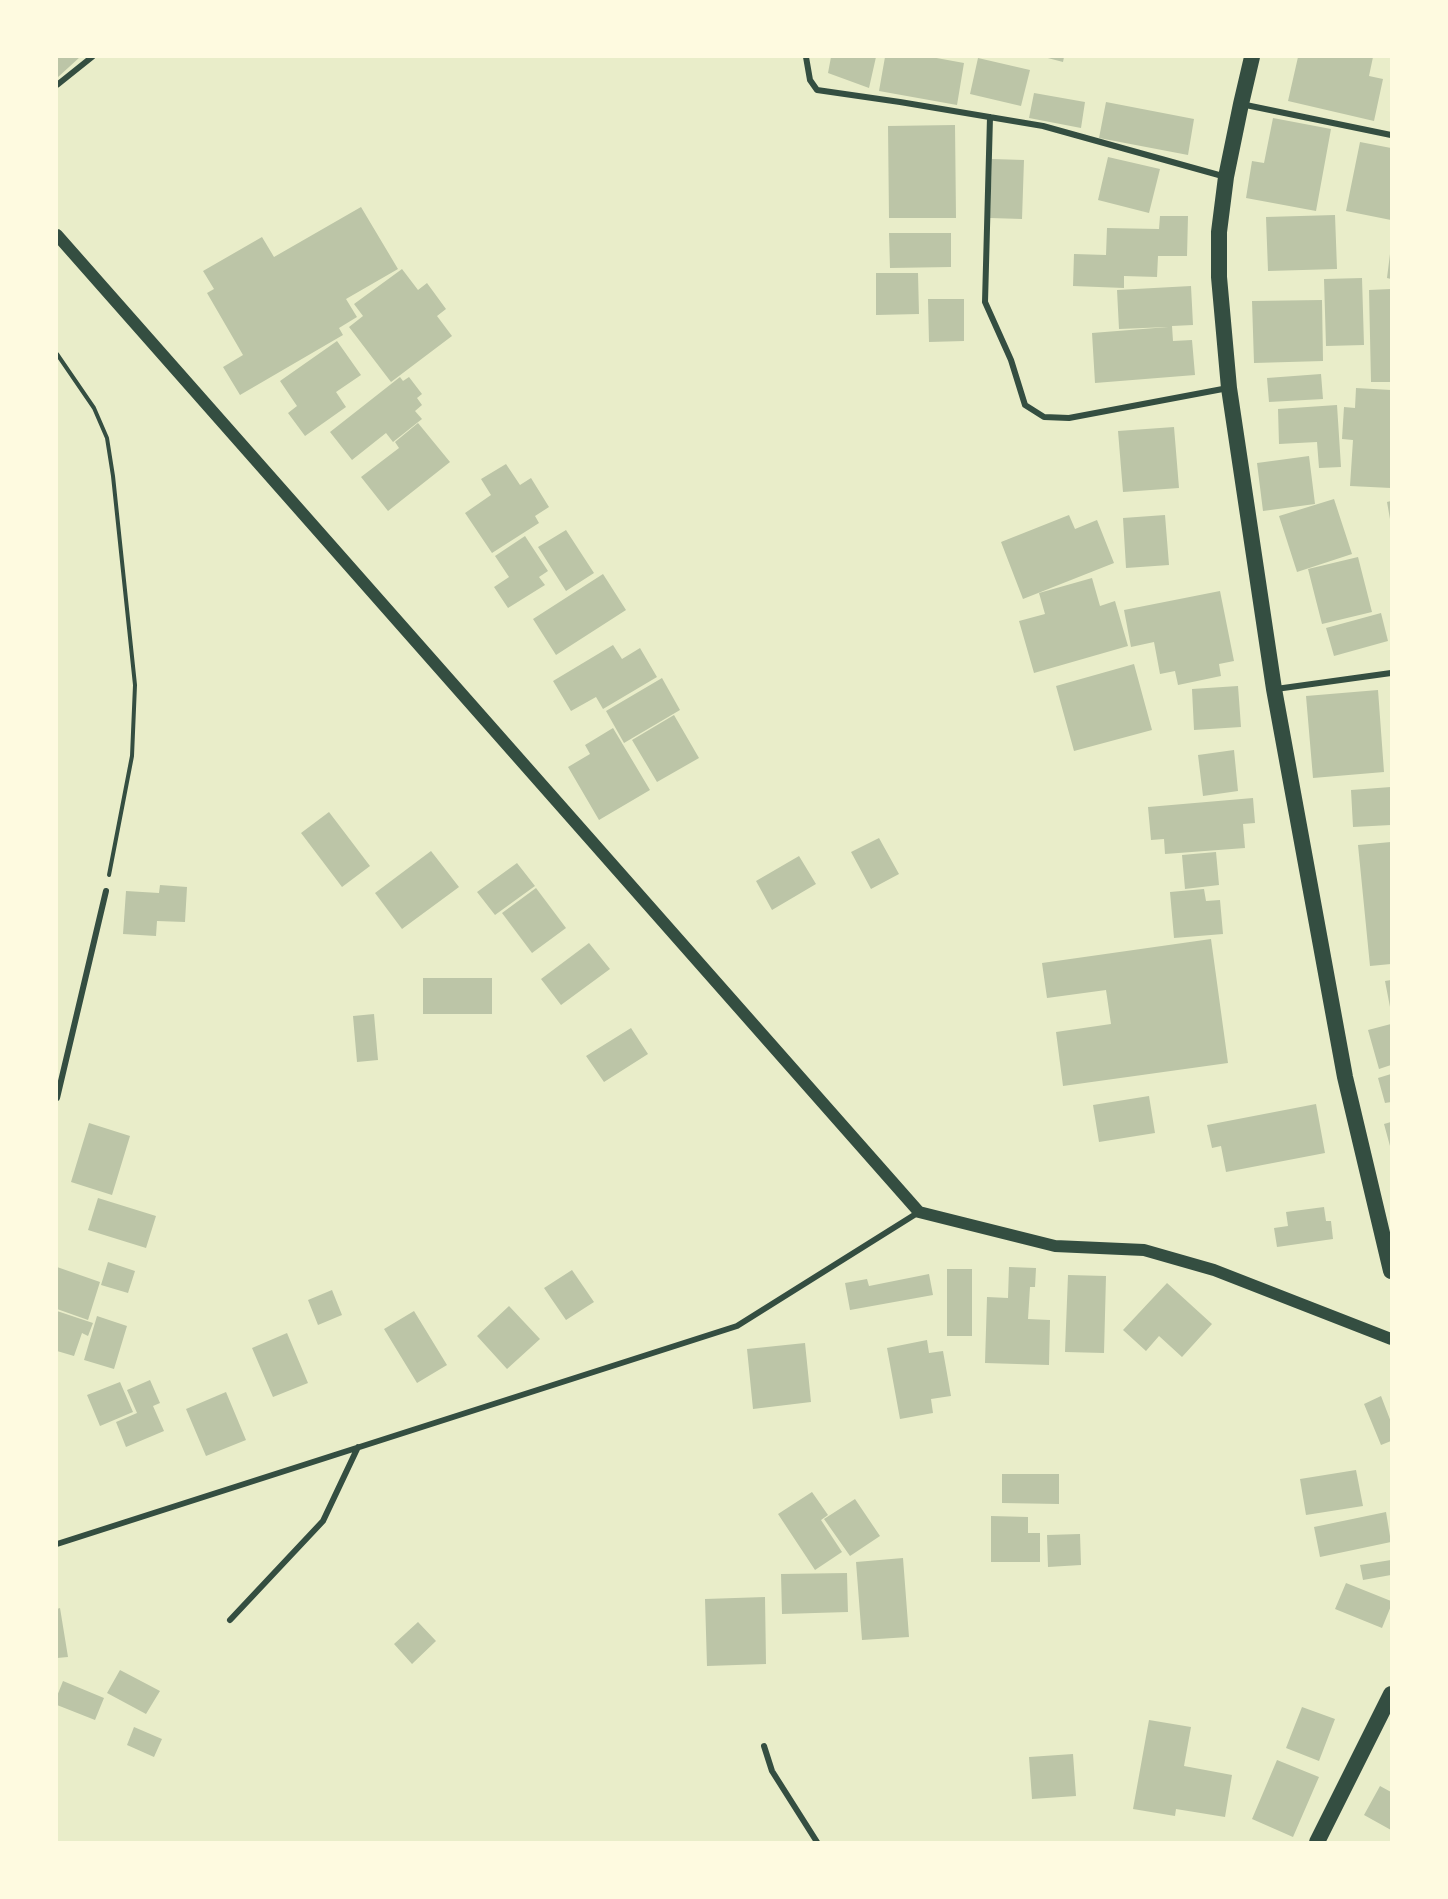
<!DOCTYPE html>
<style>
body{margin:0}
#map{position:relative;width:1448px;height:1899px;overflow:hidden;background:#e9edc9;font-family:Arial,sans-serif}
canvas{display:block}
.frame{position:absolute;inset:0;border:58px solid #fefae0;pointer-events:none}
</style>
<div id="map">
<canvas width="1448" height="1899"></canvas>
<div class="frame"></div>
</div>
<script>
const ctx = document.querySelector('canvas').getContext('2d');
ctx.lineJoin = 'round';
function fillPath(path, color) { ctx.fillStyle = color; ctx.fill(path, 'evenodd'); }
const toPath = rows => new Path2D(rows.map(r => 'M' + r).join(''));
function stroke(path, color, width, dash) { ctx.strokeStyle = color; ctx.lineWidth = width; ctx.lineCap = dash ? 'butt' : 'round'; ctx.setLineDash(dash || []); ctx.stroke(path); }
const building = toPath([
 [57,57,80,57,57,78],
 [831,57,876,57,869,88,828,73],
 [885,57,931,57,964,63,957,105,879,91],
 [1044,57,1064,57,1063,62],
 [1298,57,1373,57,1369,76,1383,79,1374,121,1288,101],
 [978,58,1030,70,1021,106,970,94],
 [1034,93,1085,102,1081,128,1029,118],
 [1106,102,1194,119,1188,155,1099,138],
 [1273,118,1331,129,1316,211,1246,198,1252,161,1264,163],
 [955,125,956,218,889,218,888,126],
 [1360,142,1391,148,1391,220,1346,211],
 [1108,157,1160,169,1149,213,1098,200],
 [992,159,1024,160,1022,219,990,218],
 [361,207,398,269,346,299,357,317,339,328,343,335,240,395,223,367,243,355,207,293,214,289,203,271,262,237,274,257],
 [1335,215,1337,269,1268,271,1266,217],
 [1160,216,1188,216,1187,256,1158,256,1157,277,1124,276,1124,288,1073,286,1074,254,1106,255,1107,228,1159,229],
 [889,233,951,233,951,267,890,268],
 [1390,254,1391,254,1391,279,1387,278],
 [402,269,418,290,427,283,446,309,437,316,452,336,391,382,349,327,363,316,354,304],
 [876,273,918,273,919,314,876,315],
 [1362,278,1364,345,1326,346,1324,279],
 [1191,286,1193,325,1172,326,1173,341,1192,340,1195,375,1095,383,1092,333,1168,327,1119,329,1117,290],
 [1391,289,1391,382,1371,382,1369,290],
 [928,299,964,299,964,341,929,342],
 [1322,300,1323,361,1254,363,1252,301],
 [337,341,361,375,336,392,346,407,305,436,288,413,297,406,280,381],
 [1321,374,1323,399,1269,402,1267,378],
 [400,377,403,381,409,377,422,394,417,398,422,405,415,411,422,419,393,442,386,433,352,460,330,432],
 [1356,388,1391,390,1391,488,1350,486,1353,440,1342,439,1344,407,1355,408],
 [1337,405,1341,467,1319,468,1317,442,1279,444,1278,409],
 [418,423,450,462,388,511,361,477,399,448,395,442],
 [1174,427,1179,488,1123,492,1118,431],
 [1309,456,1315,504,1263,511,1257,463],
 [506,464,520,485,531,478,549,507,535,516,539,523,492,553,465,513,491,495,481,479],
 [1334,499,1352,554,1297,572,1279,516],
 [1391,501,1391,519,1390,519,1387,502],
 [1069,515,1075,529,1097,520,1114,563,1023,599,1001,542],
 [1165,515,1169,565,1126,568,1123,518],
 [566,530,594,573,566,591,538,547],
 [525,536,548,571,539,577,545,585,508,608,494,587,509,577,495,556],
 [1358,557,1372,612,1322,624,1308,569],
 [603,574,626,610,556,655,533,619],
 [1092,578,1100,606,1115,601,1128,646,1034,673,1019,621,1045,614,1039,593],
 [1220,591,1234,661,1219,664,1221,676,1178,685,1175,671,1160,674,1154,642,1131,647,1124,610],
 [1381,613,1388,641,1334,656,1326,628],
 [613,645,622,659,640,648,657,677,603,709,596,697,571,711,553,681],
 [1134,664,1152,730,1074,751,1056,686],
 [662,678,680,710,624,743,606,711],
 [1238,686,1241,727,1194,730,1192,689],
 [1378,690,1384,772,1313,778,1306,696],
 [674,715,699,758,657,782,632,740],
 [613,728,650,790,599,820,568,767,590,754,585,745],
 [1234,750,1238,791,1203,796,1198,755],
 [1391,787,1391,825,1353,827,1351,790],
 [1253,798,1255,823,1243,824,1245,848,1165,854,1164,839,1151,840,1148,807],
 [329,812,370,866,342,887,301,833],
 [879,838,899,874,871,889,851,852],
 [1391,842,1391,964,1370,966,1358,845],
 [431,851,459,887,402,929,375,893],
 [1216,852,1219,885,1185,889,1182,855],
 [799,856,816,884,772,910,756,881],
 [517,863,535,886,495,915,477,892],
 [160,885,187,887,185,922,157,921,156,936,123,934,126,891,159,893],
 [536,888,566,928,532,953,502,913],
 [1204,889,1206,901,1220,900,1223,934,1174,938,1170,892],
 [1211,939,1228,1063,1063,1086,1056,1032,1111,1024,1106,990,1047,998,1042,963],
 [589,943,610,969,561,1005,541,979],
 [423,978,492,978,492,1014,423,1014],
 [1391,980,1391,1007,1390,1007,1385,981],
 [374,1014,378,1060,357,1062,353,1016],
 [1391,1024,1391,1065,1379,1069,1368,1030],
 [631,1028,648,1054,604,1082,586,1056],
 [1391,1074,1391,1102,1385,1103,1378,1078],
 [1149,1096,1155,1133,1099,1142,1093,1105],
 [1316,1104,1325,1153,1226,1172,1221,1146,1212,1148,1207,1125],
 [1391,1122,1391,1146,1390,1146,1384,1124],
 [89,1123,130,1136,112,1195,71,1182],
 [98,1198,156,1216,146,1248,88,1230],
 [1324,1207,1326,1221,1331,1221,1333,1239,1277,1247,1274,1228,1288,1226,1286,1212],
 [108,1262,135,1271,128,1293,101,1285],
 [57,1267,100,1282,88,1320,57,1309],
 [1009,1267,1036,1268,1035,1287,1030,1287,1028,1319,1050,1320,1049,1365,985,1363,987,1297,1008,1298],
 [947,1269,972,1269,972,1336,947,1336],
 [572,1270,594,1302,566,1320,544,1288],
 [929,1274,933,1295,850,1310,845,1283,867,1279,869,1286],
 [1068,1275,1106,1276,1104,1353,1065,1352],
 [1167,1283,1212,1324,1182,1357,1159,1336,1146,1351,1123,1330],
 [332,1290,342,1315,318,1325,308,1300],
 [509,1306,540,1339,507,1369,477,1336],
 [57,1311,93,1323,88,1336,82,1333,74,1356,57,1351],
 [414,1311,447,1365,417,1383,384,1329],
 [97,1316,127,1326,114,1369,84,1360],
 [287,1333,308,1383,273,1397,252,1348],
 [927,1340,929,1353,943,1351,951,1396,931,1399,933,1413,900,1419,887,1348],
 [805,1343,811,1402,753,1409,747,1349],
 [150,1380,160,1403,153,1406,164,1431,126,1447,116,1422,137,1413,127,1390],
 [120,1382,133,1412,100,1426,87,1395],
 [226,1392,246,1440,206,1456,186,1409],
 [1381,1396,1391,1422,1391,1441,1381,1445,1364,1404],
 [1356,1470,1363,1506,1306,1515,1300,1479],
 [1002,1474,1059,1474,1059,1504,1002,1503],
 [812,1492,828,1515,821,1520,842,1552,815,1570,778,1514],
 [855,1499,880,1536,850,1556,824,1519],
 [1386,1512,1391,1542,1320,1557,1314,1527],
 [991,1516,1028,1517,1028,1533,1040,1533,1040,1562,991,1562],
 [1080,1534,1081,1565,1048,1567,1047,1535],
 [903,1558,909,1637,862,1640,856,1562],
 [1391,1560,1391,1575,1363,1580,1360,1565],
 [847,1573,848,1612,782,1614,781,1574],
 [1346,1583,1391,1601,1391,1606,1382,1628,1335,1609],
 [765,1597,766,1664,707,1666,705,1599],
 [60,1608,68,1657,57,1658,57,1609],
 [418,1622,436,1641,412,1664,394,1644],
 [120,1670,160,1691,146,1714,107,1693],
 [63,1681,104,1698,95,1720,57,1705,57,1696],
 [1302,1707,1335,1719,1319,1761,1286,1748],
 [1149,1720,1191,1727,1184,1766,1232,1775,1225,1817,1176,1809,1175,1816,1133,1809],
 [134,1727,162,1739,154,1757,127,1745],
 [1073,1754,1076,1796,1032,1799,1029,1757],
 [1277,1760,1319,1777,1293,1837,1252,1819],
 [1380,1786,1391,1792,1391,1830,1364,1815]
]);
const path = toPath([
 [57,354,94,408,107,438,113,476,135,685,132,756,109,875]
]);
const minor = toPath([
 [806,57,810,80,817,90,900,102,1043,126,1226,177],
 [57,85,92,57],
 [1241,104,1391,135],
 [990,117,985,302,1011,360,1025,405,1044,417,1069,418,1228,388],
 [1276,689,1391,673],
 [57,1098,106,891],
 [57,1544,737,1326,919,1212],
 [230,1620,323,1521,358,1447],
 [764,1746,772,1771,817,1842]
]);
const secondary = toPath([
 [57,235,919,1212,1055,1246,1144,1250,1214,1270,1391,1339]
]);
const trunk = toPath([
 [1252,57,1241,104,1226,177,1219,232,1219,277,1229,388,1274,689,1345,1077,1391,1271],
 [1317,1842,1391,1694]
]);
fillPath(building, '#bcc5a7');
stroke(path, '#344e41', 4);
stroke(minor, '#344e41', 6);
stroke(secondary, '#344e41', 12);
stroke(trunk, '#344e41', 16);
</script>
